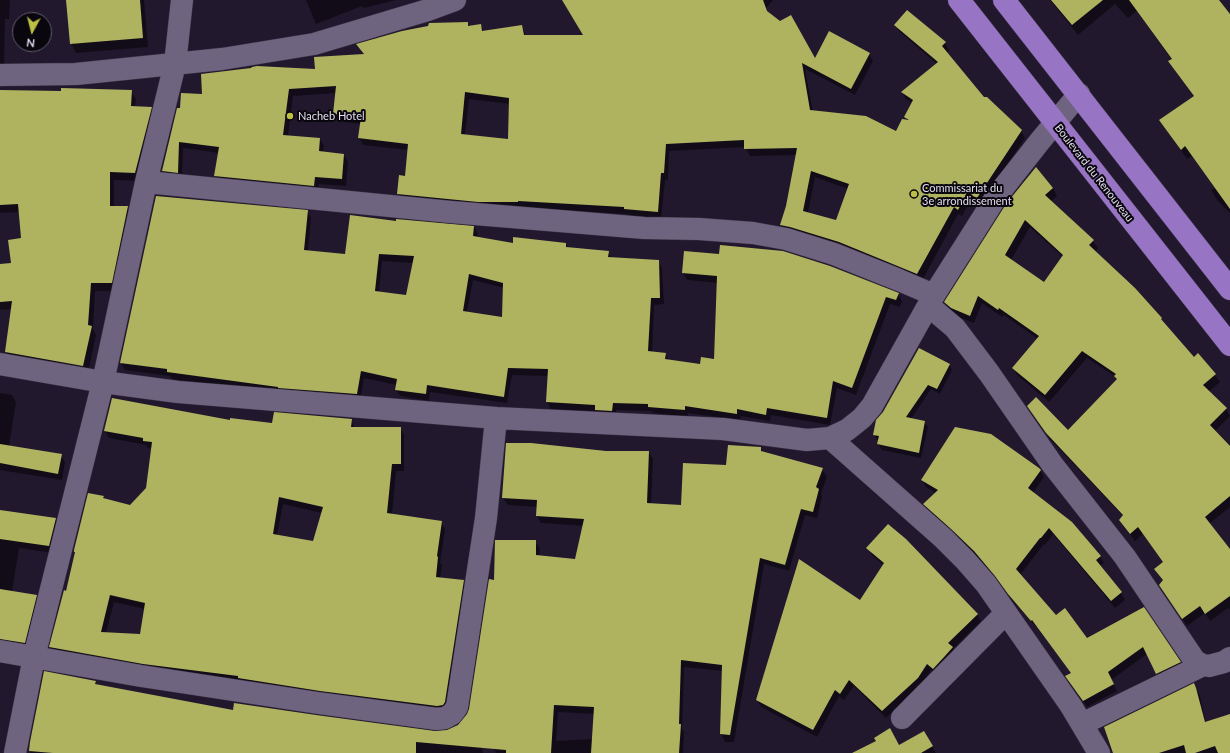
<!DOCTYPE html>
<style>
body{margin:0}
#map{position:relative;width:1230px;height:753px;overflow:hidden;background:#21182e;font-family:Lato,sans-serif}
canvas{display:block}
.north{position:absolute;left:12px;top:12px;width:40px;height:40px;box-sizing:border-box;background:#09060e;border:1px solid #605c67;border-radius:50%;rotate:187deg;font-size:11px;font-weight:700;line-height:16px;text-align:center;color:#e3dded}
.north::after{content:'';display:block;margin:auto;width:14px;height:18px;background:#bbc044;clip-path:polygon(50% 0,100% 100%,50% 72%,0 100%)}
</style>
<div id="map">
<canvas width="1230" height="753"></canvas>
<div class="north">N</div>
</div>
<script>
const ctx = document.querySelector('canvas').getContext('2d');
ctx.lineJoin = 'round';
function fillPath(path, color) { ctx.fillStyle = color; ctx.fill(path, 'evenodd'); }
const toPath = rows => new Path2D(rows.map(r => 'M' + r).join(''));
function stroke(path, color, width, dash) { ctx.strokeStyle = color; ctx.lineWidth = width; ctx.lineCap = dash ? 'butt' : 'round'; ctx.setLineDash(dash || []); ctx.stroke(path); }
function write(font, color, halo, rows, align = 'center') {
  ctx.font = font + ' Lato,sans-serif'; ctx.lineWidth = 4; ctx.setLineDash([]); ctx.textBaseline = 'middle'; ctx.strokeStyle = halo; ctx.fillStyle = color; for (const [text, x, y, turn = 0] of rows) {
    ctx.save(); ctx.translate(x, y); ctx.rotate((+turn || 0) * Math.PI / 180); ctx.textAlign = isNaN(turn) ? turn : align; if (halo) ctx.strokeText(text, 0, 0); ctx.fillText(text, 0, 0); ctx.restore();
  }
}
const shadow = toPath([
 [0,0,10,0,9,19,5,19,4,66,0,66],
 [67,0,144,0,148,47,76,53,71,43],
 [306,0,396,0,364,8,362,6,316,24,313,17],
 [562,0,773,0,736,45,815,60,869,54,873,61,855,95,805,69,813,112,896,132,907,120,905,117,912,103,906,99,902,92,937,64,900,32,895,25,945,43,949,50,947,53,984,99,1021,131,1025,138,981,205,971,200,962,216,958,214,922,281,785,232,781,225,787,206,797,155,750,156,745,147,669,151,668,180,665,180,661,219,629,216,628,214,403,201,398,194,406,177,408,150,363,145,359,138,361,124,338,121,334,114,336,93,293,96,288,136,320,139,324,146,323,153,344,155,348,162,346,186,319,184,317,193,220,183,216,176,219,153,183,148,182,179,167,178,163,171,181,109,203,96,316,70,364,55,358,45,467,23,470,27,480,25,484,32,522,26,526,36,585,36],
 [469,99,510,104,509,141,465,135],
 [815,177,848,189,837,221,808,213],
 [1050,0,1218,0,1230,15,1230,213,1217,200,1211,190,1215,188,1192,156,1187,159,1167,130,1194,97,1176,71,1172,60,1137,11,1128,18,1115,4,1078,35],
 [131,91,136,99,135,107,151,108,156,116,140,181,114,180,114,207,127,207,132,215,116,291,95,291,93,329,96,335,88,373,11,360,6,352,12,309,0,310,0,265,12,264,22,239,20,212,0,213,0,113,62,93],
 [1036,169,1053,188,1057,196,1051,201,1093,241,1098,248,1095,252,1161,319,1165,324,1193,358,1198,354,1215,375,1220,382,1208,392,1226,409,1230,416,1215,431,1230,448,1230,507,1209,524,1230,550,1230,610,1228,608,1210,621,1205,613,1187,626,1164,592,1163,581,1155,569,1164,563,1143,534,1135,541,1124,527,1120,520,1123,516,1051,440,1032,413,1068,432,1118,380,1116,377,1087,358,1049,402,1017,375,1013,368,1038,339,1004,315,1002,317,982,303,974,323,956,316,950,310,945,302],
 [1030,227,1063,257,1045,283,1011,260],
 [157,197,307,211,311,218,308,251,346,255,397,222,474,227,478,234,477,238,513,244,566,244,568,248,608,252,612,258,658,261,662,268,664,304,654,305,652,353,665,354,669,360,701,365,714,360,718,283,687,280,683,273,685,252,898,294,902,301,900,307,890,304,856,395,837,388,830,425,771,415,770,421,741,416,740,420,688,413,688,417,653,413,651,411,616,410,616,418,600,417,596,411,551,409,547,402,549,376,512,375,507,403,430,392,429,401,400,396,396,390,397,385,364,378,360,401,282,393,172,379,170,376,125,370,121,363],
 [382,261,413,263,407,296,379,293],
 [473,280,504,288,503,318,467,312],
 [949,364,952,370,940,394,931,389,911,419,924,422,928,427,921,458,882,450,878,444,879,440,877,440,874,434],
 [0,393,12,395,16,402,9,446,61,455,65,462,62,480,0,470],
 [351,420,355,428,400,428,404,435,404,471,396,471,392,515,441,522,445,529,440,563,442,565,440,579,463,581,467,588,445,713,55,654,50,647,67,592,103,497,104,499,131,506,147,489,152,448,148,448,146,445,109,438,105,431,231,421,273,424],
 [283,504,322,513,314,542,277,536],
 [114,602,145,609,141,635,106,633],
 [760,448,764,453,822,469,827,477,821,493,822,497,817,518,805,515,789,571,764,564,734,742,725,742,721,734,723,671,684,667,682,729,684,732,683,753,496,753,484,727,478,729,483,753,30,753,31,742,95,682,97,685,234,711,435,732,447,731,459,726,463,722,470,709,495,581,535,541,540,549,539,556,576,560,584,526,541,523,537,516,538,507,508,505,503,498,606,452,649,452,653,459,651,504,682,506,727,466],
 [558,712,594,714,593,739,556,741],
 [1039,468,1044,477,1033,493,1100,557,1104,563,1100,566,1121,593,1125,600,1115,608,1053,534,1045,545,1044,544,1020,575,1056,617,1087,639,1143,609,1184,669,1161,680,1147,654,1111,680,1117,691,1087,707,1070,683,1072,673,1037,626,1036,627,1013,601,1001,583,979,558,956,536,928,511,924,504,936,493,926,487,922,480],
 [0,511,55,519,60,527,53,553,19,548,12,592,36,596,41,603,29,650,0,647],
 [868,548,977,614,981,621,953,649,956,654,937,675,931,670,921,685,886,718,854,686,844,700,839,696,817,737,761,707,757,700,860,602,884,566,872,555],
 [1194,685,1200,696,1206,723,1230,715,1230,753,1114,753],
 [924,732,936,753,860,753,899,746]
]);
const building = toPath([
 [66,0,140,0,143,38,70,44],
 [562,0,763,0,767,11,780,21,791,15,815,58,829,31,870,53,851,89,802,63,810,110,866,116,896,131,902,119,909,120,904,117,913,100,901,92,938,62,894,25,907,10,946,42,942,46,984,97,987,97,1022,130,977,198,967,193,958,210,954,207,917,274,839,242,790,227,780,225,786,206,797,148,744,149,744,140,666,144,664,173,661,173,658,212,624,209,624,207,518,201,518,202,478,202,397,194,399,175,405,176,408,144,358,138,361,117,333,114,336,86,289,89,283,135,320,138,319,151,344,154,342,179,315,177,314,186,214,176,219,147,179,142,178,173,162,171,177,108,180,108,181,93,202,94,201,74,251,68,252,67,257,66,315,69,314,57,364,54,356,44,402,31,428,26,429,23,468,22,468,26,481,24,482,31,522,25,524,35,583,35],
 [465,92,509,98,508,139,461,134],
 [811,171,849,184,836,220,803,211],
 [1051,0,1103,0,1072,25],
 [1129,0,1219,0,1230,14,1230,209,1185,146,1181,150,1159,120,1194,96,1168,61,1172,59],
 [61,88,132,90,131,106,152,107,135,173,110,172,110,206,128,206,112,283,91,283,88,325,92,326,83,366,5,352,12,301,0,302,0,264,11,263,8,240,21,238,18,204,0,205,0,90,61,91],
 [1036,167,1053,188,1045,195,1094,240,1089,245,1135,288,1162,318,1161,319,1194,357,1198,353,1216,374,1203,385,1227,408,1210,425,1230,446,1230,496,1205,517,1230,549,1230,596,1205,614,1200,606,1182,619,1159,585,1163,580,1154,569,1163,562,1138,527,1130,534,1119,520,1123,515,1046,433,1027,406,1036,397,1068,430,1117,379,1114,376,1116,374,1082,351,1045,395,1012,368,1039,336,999,308,998,310,978,296,970,316,951,308,944,302,1006,204],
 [1025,220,1063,255,1044,282,1005,255],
 [156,196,308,210,304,250,345,254,350,215,396,221,396,219,474,226,473,236,513,243,513,237,566,243,566,247,609,251,608,257,659,260,660,298,651,298,648,351,666,353,665,359,700,364,701,357,714,359,717,276,682,273,684,251,719,254,720,245,783,251,830,266,899,293,896,300,886,297,852,388,833,381,827,418,767,408,766,415,737,409,737,414,685,406,685,410,648,407,648,404,613,403,612,411,595,410,595,405,546,402,548,369,508,368,504,397,427,385,426,394,395,390,397,379,361,371,357,394,278,388,278,387,167,372,167,369,120,363],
 [379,254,414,256,406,295,375,291],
 [469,274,503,283,502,317,463,311],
 [919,348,950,364,937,389,928,385,906,417,925,421,919,453,877,444,879,436,873,435,876,420,883,412],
 [112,398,230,420,230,418,272,423,274,412,352,419,351,427,401,427,401,464,392,464,387,513,442,521,437,556,438,557,436,577,464,580,445,702,443,705,437,706,320,691,238,678,238,676,143,664,49,647,64,590,66,591,75,552,74,552,74,550,88,493,104,496,103,498,130,505,146,488,152,442,143,441,143,438,104,431],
 [279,497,323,507,313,541,273,534],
 [110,595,145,603,140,634,101,632],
 [955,427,991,434,1039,468,1041,470,1028,488,1072,522,1101,556,1096,560,1122,592,1111,601,1049,528,1041,538,1040,538,1016,569,1056,615,1065,608,1087,638,1144,607,1181,662,1156,674,1143,647,1108,672,1114,684,1083,701,1065,676,1071,673,1032,620,1031,621,1008,594,995,576,974,551,951,529,923,504,938,490,921,480],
 [506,443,531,443,606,451,649,451,647,503,681,505,683,463,726,465,728,445,761,447,761,451,823,468,816,487,819,489,813,512,801,509,785,565,760,558,730,735,720,734,722,665,681,660,679,724,681,724,679,753,591,753,594,707,554,705,551,753,506,753,506,750,416,742,416,753,53,753,29,751,30,742,44,671,96,681,95,684,233,710,234,703,316,715,435,731,447,730,458,725,467,714,469,709,489,579,494,580,495,540,536,540,536,555,575,559,584,519,536,516,537,500,502,498],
 [0,444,62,454,58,474,0,463],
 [0,510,56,518,49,546,0,539],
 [888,524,906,539,978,614,948,643,953,647,945,656,933,669,927,664,918,678,882,711,849,680,840,694,835,690,813,730,756,700,799,559,860,600,884,563,866,548],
 [0,589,37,595,25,643,0,639],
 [1194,683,1196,688,1205,722,1230,714,1230,753,1218,753,1215,746,1195,753,1186,753,1184,745,1159,753,1113,753,1104,727],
 [890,728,899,745,924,731,933,746,921,753,852,753,876,741,874,738]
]);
const minor = toPath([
 [0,75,76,74,222,59,314,44,428,10,455,0],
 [146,182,451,212,644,228,699,229,753,233,786,239,834,254,899,280,934,295],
 [929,306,955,328,989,373,1052,464,1125,557,1195,661,1203,665,1209,666,1224,662,1230,658],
 [0,364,103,382,178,392,496,418,723,429,807,440,830,438,847,430,862,418,872,406,934,295,996,197,1040,141,1079,94],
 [830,438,943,538,965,560,986,584,1071,706,1099,753],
 [0,651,141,676,318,703,437,719,445,718,452,714,457,707,486,518,496,418],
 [902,718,1006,613],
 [1082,724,1203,665],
 [15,753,34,657,103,382,146,182,175,64,182,0]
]);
const highway = toPath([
 [959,0,1230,345],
 [1004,0,1230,289]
]);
const markers = [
 [290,116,4,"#bbc044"],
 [914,194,4,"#bbc044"]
];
const poiNames = [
 ["Nacheb Hotel",298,116],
 ["Commissariat du",922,188],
 ["3e arrondissement",922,201]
];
const streetNames = [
 ["Boulevard du Renouveau",1094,173,52]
];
fillPath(shadow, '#0007');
fillPath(building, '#afb35f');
stroke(minor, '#3b3345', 23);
stroke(highway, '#3b3345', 23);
stroke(minor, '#6f647f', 22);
stroke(highway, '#9774c4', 22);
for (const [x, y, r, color] of markers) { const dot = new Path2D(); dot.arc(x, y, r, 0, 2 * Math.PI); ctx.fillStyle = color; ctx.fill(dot); stroke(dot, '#09060e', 1.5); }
write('11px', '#e3dded', '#09060e', poiNames, 'left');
write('11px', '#e3dded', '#09060e', streetNames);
</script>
